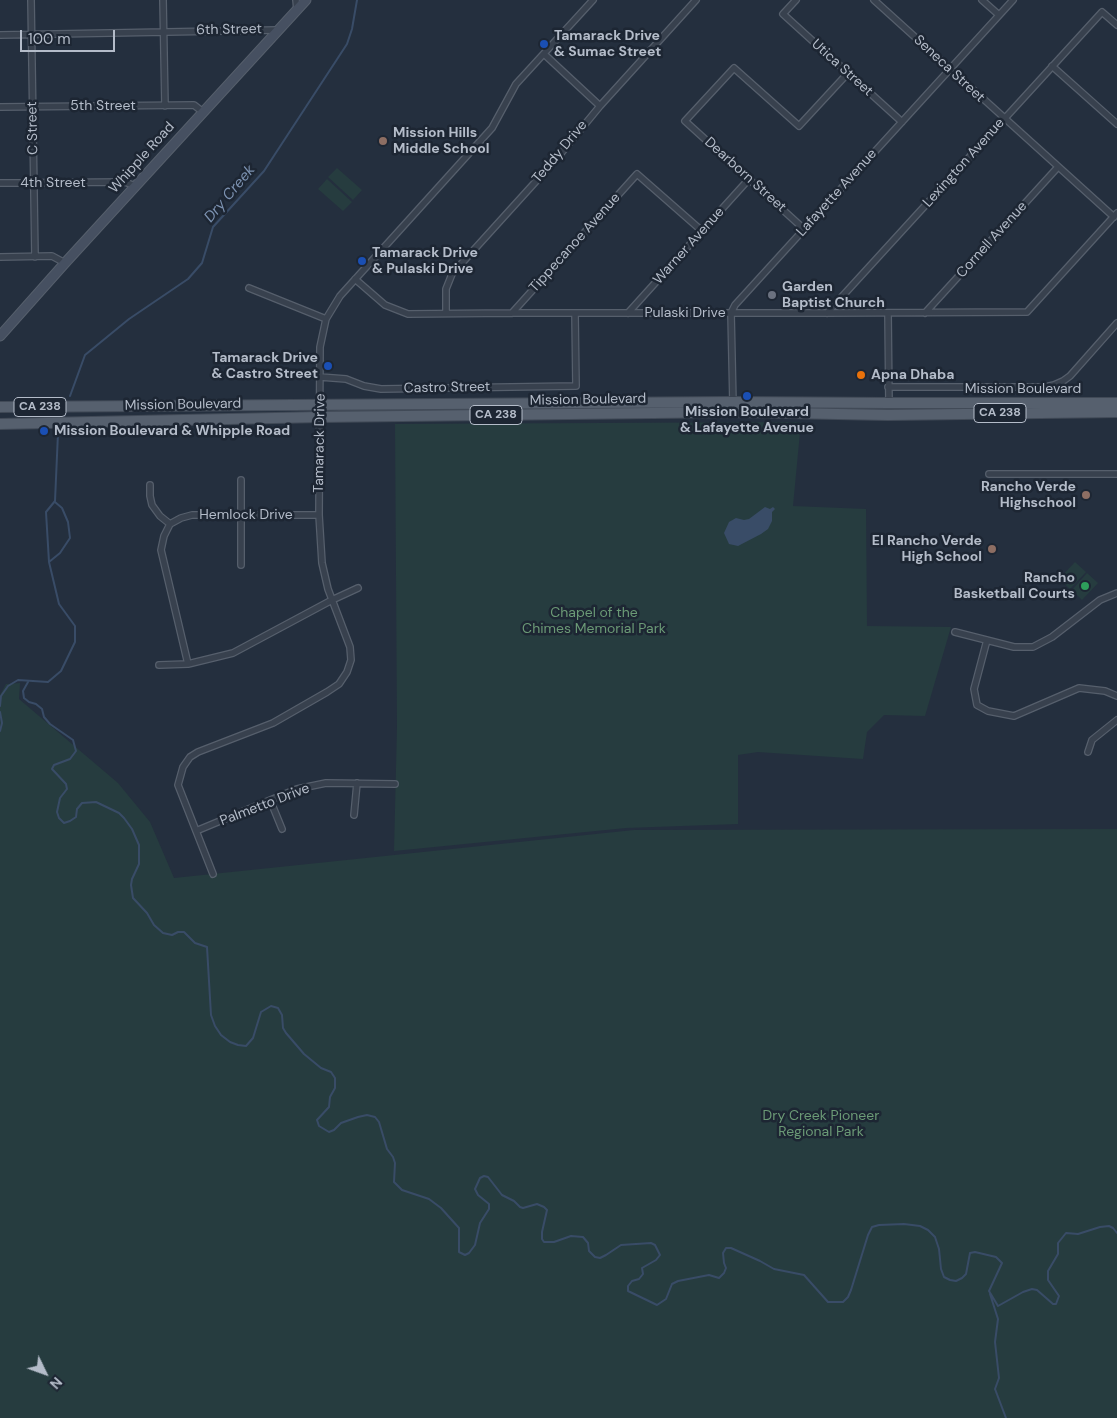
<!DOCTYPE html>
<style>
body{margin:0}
#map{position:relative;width:1117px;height:1418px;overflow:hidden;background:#242f3e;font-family:"DM Sans",sans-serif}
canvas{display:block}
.north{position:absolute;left:20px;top:1348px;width:50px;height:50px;-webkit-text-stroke:4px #1d2633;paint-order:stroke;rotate:132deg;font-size:14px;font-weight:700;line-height:20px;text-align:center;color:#b4bcc9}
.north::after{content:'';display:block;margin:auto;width:18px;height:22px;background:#b4bcc9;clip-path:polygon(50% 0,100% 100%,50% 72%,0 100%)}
.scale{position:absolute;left:20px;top:30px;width:95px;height:22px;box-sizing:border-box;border:2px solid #b4bcc9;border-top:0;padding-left:6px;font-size:15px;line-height:18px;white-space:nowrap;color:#b4bcc9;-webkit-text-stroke:4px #1d2633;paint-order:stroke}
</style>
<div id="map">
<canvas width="1117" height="1418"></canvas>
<div class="north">N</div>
<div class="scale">100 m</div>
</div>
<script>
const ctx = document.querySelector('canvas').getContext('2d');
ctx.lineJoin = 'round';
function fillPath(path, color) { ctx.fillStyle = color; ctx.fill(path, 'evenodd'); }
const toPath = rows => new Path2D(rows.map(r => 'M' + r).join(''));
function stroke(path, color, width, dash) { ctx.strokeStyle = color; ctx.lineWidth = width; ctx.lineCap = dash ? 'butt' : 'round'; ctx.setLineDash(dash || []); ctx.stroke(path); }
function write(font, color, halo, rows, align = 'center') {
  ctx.font = font + ' "DM Sans",sans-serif'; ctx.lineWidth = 5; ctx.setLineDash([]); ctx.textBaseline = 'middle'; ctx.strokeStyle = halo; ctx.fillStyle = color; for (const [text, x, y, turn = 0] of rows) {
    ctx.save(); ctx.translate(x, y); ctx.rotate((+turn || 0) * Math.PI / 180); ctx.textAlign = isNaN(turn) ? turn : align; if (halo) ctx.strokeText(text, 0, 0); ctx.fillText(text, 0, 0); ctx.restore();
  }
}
const green = toPath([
 [337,168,362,190,353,200,328,177],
 [327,179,352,202,343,211,318,189],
 [801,422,793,506,866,509,867,626,951,627,925,716,884,715,867,732,863,759,758,752,738,755,738,824,626,828,394,851,397,727,395,424],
 [1075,562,1086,572,1070,589,1059,579],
 [1087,573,1098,583,1082,600,1072,590],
 [20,683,19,699,118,783,150,822,174,878,634,830,1117,829,1117,1418,0,1418,0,695,6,684]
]);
const water = toPath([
 [765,507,770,509,773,507,775,509,772,512,772,521,768,529,761,534,738,546,729,544,724,533,729,522,736,518,744,520,749,519]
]);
const stream = toPath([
 [70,396,85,355,129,319,188,279,202,263,213,227,264,171,347,44,352,29,357,0],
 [49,562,60,553,70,538,68,522,62,508,55,502],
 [28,682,23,691,24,698,29,702,36,704,42,709,44,717,50,724,73,740,76,751,70,759,54,765,52,769,66,784,67,789,60,798,57,812,59,818,64,823,70,821,76,817,77,809,82,803,96,802,119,813,124,818,132,829,139,845,139,864,132,879,131,885,133,898,147,913,154,925,163,933,172,935,178,932,184,932,195,943,207,947,211,1015,215,1026,221,1035,230,1042,238,1045,246,1046,253,1038,261,1012,271,1006,278,1008,282,1015,283,1028,286,1033,304,1054,321,1068,331,1072,335,1078,335,1088,330,1097,329,1107,317,1120,319,1126,329,1132,334,1130,341,1123,358,1117,367,1115,375,1117,379,1122,387,1149,393,1157,395,1163,394,1182,402,1190,429,1199,441,1208,459,1228,459,1252,465,1255,469,1253,475,1245,480,1223,489,1209,489,1204,478,1195,475,1189,480,1178,484,1176,488,1177,502,1195,514,1201,520,1207,523,1208,537,1204,544,1207,547,1210,542,1232,542,1239,544,1242,554,1242,571,1236,583,1237,588,1243,589,1251,595,1257,600,1258,606,1255,621,1245,651,1243,655,1245,660,1255,656,1260,642,1268,643,1274,639,1279,632,1281,628,1286,628,1291,657,1305,666,1299,672,1284,678,1281,709,1275,719,1278,724,1273,726,1268,724,1263,723,1253,726,1248,731,1248,760,1261,774,1269,804,1275,828,1302,843,1302,848,1297,851,1290,868,1235,872,1227,879,1225,904,1224,920,1226,928,1230,935,1237,939,1249,941,1269,944,1277,950,1280,956,1281,962,1278,966,1274,970,1253,975,1252,996,1257,1002,1263,989,1291],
 [0,706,1,696,8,686,18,680,48,682,61,671,75,642,75,626,59,604,49,562,46,512,55,501,58,433],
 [0,712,2,723,0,731],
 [989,1291,998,1306,1023,1292,1032,1289,1037,1290,1053,1304,1056,1304,1059,1296,1048,1280,1048,1271,1058,1254,1058,1243,1066,1233,1078,1234,1100,1227,1109,1226,1113,1228,1117,1233],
 [990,1294,998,1319,995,1342,999,1378,995,1389,1006,1418]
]);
const minor = toPath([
 [31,0,35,257],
 [163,0,165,106],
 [296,0,297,10],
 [796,0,783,14,902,122],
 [874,0,1114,217],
 [982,0,999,15],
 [0,35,277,30],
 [544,54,600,106],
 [1052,66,1117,124],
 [0,107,194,105,203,112],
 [0,183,125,182,135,186],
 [804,229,685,121,734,68,799,126,848,73],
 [0,257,52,256,65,263],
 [355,279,385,305,408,314,512,313,827,313,1027,312,1117,213],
 [249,288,326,319],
 [446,313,446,289,452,274,558,157,600,106,696,0],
 [512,313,637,174,702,231],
 [628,313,749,179],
 [827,313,1102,12,1117,25],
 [888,313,889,404],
 [925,313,1058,167],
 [320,377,346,379,364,386,381,389,576,386,575,313],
 [888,387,1045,387,1054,385,1063,381,1070,376,1117,323],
 [733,404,731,313,735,305,1013,0],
 [989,474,1117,474],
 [241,480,241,565],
 [150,485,150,496,152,505,160,516,170,524],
 [955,632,1014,647,1033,647,1052,637,1100,600,1117,593],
 [987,640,974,689,977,705,988,711,1014,716,1079,688,1105,691,1117,696],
 [188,664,161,550,164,536,170,524,181,518,192,515,319,515],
 [159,665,188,664,233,653,332,600,358,588],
 [1088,752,1092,740,1117,720],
 [271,802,282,829],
 [354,815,357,783],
 [196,831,297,789,326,783,395,784],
 [213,874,178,785,183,767,190,757,198,752,273,723,327,692,339,684,347,672,351,660,350,647,328,589,322,563,319,515,320,347,326,319,340,296,492,128,516,84,593,0]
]);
const secondary = toPath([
 [0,336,65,263,306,0]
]);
const primary = toPath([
 [0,407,732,402,889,403,1117,403],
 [0,424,320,417,736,412,888,415,1117,412]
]);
const markers = [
 [544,44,5,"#1a4fb4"],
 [383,141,5,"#8d6e63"],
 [362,261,5,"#1a4fb4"],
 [772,295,5,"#6b7280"],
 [328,366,5,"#1a4fb4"],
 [861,375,5,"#e8710a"],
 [747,396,5,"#1a4fb4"],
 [44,431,5,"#1a4fb4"],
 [1086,495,5,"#8d6e63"],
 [992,549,5,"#8d6e63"],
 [1085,586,5,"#2e9e5b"]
];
const shields = [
 [40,407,52],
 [1000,413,52],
 [496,415,52]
];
const shieldNames = [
 ["CA 238",40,407],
 ["CA 238",1000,413],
 ["CA 238",496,415]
];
const streetNames = [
 ["6th Street",229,30,-1],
 ["Utica Street",842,68,42],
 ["Seneca Street",949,69,43],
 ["5th Street",103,106],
 ["C Street",33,128,-91],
 ["Teddy Drive",560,152,-50],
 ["Whipple Road",142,158,-48],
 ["Lexington Avenue",964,163,-48],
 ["Dearborn Street",745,175,42],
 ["4th Street",53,183],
 ["Lafayette Avenue",837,193,-48],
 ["Cornell Avenue",992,240,-48],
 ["Tippecanoe Avenue",575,243,-48],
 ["Warner Avenue",689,246,-48],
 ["Pulaski Drive",685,313],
 ["Castro Street",447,388,-1],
 ["Mission Boulevard",1023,389],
 ["Mission Boulevard",588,400,-1],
 ["Mission Boulevard",183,405,-1],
 ["Tamarack Drive",320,443,-89],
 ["Hemlock Drive",246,515],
 ["Palmetto Drive",265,805,-21]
];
const poiNames = [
 ["Tamarack Drive",554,36],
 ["& Sumac Street",554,52],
 ["Mission Hills",393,133],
 ["Middle School",393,149],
 ["Tamarack Drive",372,253],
 ["& Pulaski Drive",372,269],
 ["Garden",782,287],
 ["Baptist Church",782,303],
 ["Tamarack Drive",318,358,"right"],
 ["& Castro Street",318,374,"right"],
 ["Apna Dhaba",871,375],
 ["Mission Boulevard",747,412,"center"],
 ["& Lafayette Avenue",747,428,"center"],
 ["Mission Boulevard & Whipple Road",54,431],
 ["Rancho Verde",1076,487,"right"],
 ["Highschool",1076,503,"right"],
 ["El Rancho Verde",982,541,"right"],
 ["High School",982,557,"right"],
 ["Rancho",1075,578,"right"],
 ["Basketball Courts",1075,594,"right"]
];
const parkNames = [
 ["Chapel of the",594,613],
 ["Chimes Memorial Park",594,629],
 ["Dry Creek Pioneer",821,1116],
 ["Regional Park",821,1132]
];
const waterNames = [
 ["Dry Creek",230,194,-50]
];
fillPath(green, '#263c3f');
fillPath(water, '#394c67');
stroke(stream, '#394c67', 2);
stroke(minor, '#565f6c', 8);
stroke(secondary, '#565f6c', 11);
stroke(primary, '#414a57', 12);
stroke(minor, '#38414e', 5.5);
stroke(secondary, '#465061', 9);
stroke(primary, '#56606e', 10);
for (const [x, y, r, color] of markers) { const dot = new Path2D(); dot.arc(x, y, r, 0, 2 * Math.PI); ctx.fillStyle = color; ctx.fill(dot); stroke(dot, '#1d2633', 2); }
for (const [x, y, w] of shields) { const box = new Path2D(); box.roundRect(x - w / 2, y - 9.5, w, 19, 4); ctx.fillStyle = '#1d2633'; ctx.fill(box); stroke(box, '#b4bcc9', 1); }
write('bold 12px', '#b4bcc9', null, shieldNames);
write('14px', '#b4bcc9', '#1d2633', streetNames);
write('bold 14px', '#b4bcc9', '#1d2633', poiNames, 'left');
write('14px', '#6b9a76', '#1d2633', parkNames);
write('italic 15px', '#7c92b1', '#1d2633', waterNames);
</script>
